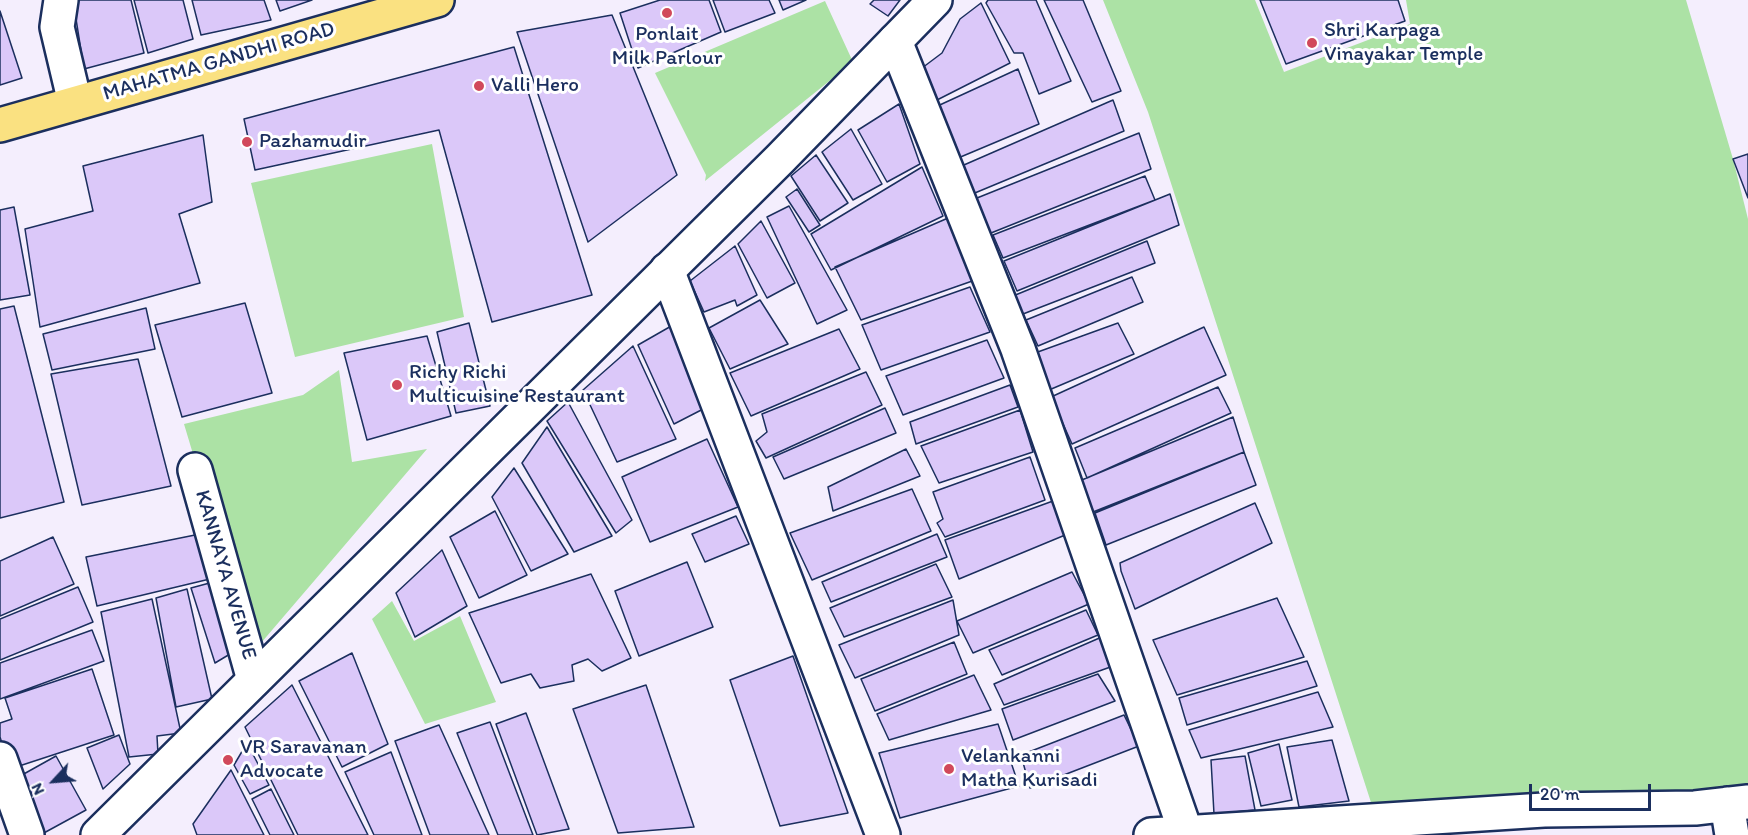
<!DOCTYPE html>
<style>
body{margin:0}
#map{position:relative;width:1748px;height:835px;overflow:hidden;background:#f4eefd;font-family:Itim,sans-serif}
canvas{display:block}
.north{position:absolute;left:24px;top:751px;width:60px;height:60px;-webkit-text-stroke:4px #fff;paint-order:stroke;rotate:244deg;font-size:16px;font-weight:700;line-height:24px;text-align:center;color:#1b2f5e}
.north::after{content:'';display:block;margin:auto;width:21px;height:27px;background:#1b2f5e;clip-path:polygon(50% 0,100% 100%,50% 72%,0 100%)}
.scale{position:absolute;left:1529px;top:784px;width:122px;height:27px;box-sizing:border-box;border:3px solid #1b2f5e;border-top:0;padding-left:8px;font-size:18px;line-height:21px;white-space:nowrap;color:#1b2f5e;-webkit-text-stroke:4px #fff;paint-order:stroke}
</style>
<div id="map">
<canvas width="1748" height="835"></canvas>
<div class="north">N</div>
<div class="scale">20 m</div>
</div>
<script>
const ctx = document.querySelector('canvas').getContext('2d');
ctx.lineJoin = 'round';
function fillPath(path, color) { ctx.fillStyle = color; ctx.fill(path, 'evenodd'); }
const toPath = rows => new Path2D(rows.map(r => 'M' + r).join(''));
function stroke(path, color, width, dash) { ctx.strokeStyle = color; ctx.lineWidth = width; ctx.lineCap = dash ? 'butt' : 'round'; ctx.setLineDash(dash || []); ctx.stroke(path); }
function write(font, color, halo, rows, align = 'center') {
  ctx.font = font + ' Itim,sans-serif'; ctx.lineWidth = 6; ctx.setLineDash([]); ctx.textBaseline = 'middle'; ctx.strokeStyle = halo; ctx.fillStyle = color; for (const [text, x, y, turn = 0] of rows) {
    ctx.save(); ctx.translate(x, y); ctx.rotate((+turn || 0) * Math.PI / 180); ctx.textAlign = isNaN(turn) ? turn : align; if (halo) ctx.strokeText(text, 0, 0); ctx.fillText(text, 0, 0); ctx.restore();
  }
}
const green = toPath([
 [1103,0,1255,0,1284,72,1410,24,1406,0,1686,0,1733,159,1748,219,1748,803,1377,821,1148,112],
 [825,1,853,62,705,181,706,175,655,73],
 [432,144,464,317,295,357,251,183],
 [339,370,352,462,427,449,261,643,250,644,184,424,303,395],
 [392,601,414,641,460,616,496,702,425,724,372,619]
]);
const building = toPath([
 [73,0,131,0,144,53,84,69,73,0],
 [134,0,183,0,193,39,148,53,134,0],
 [192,0,264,0,271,20,201,35,192,0],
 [276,0,312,0,280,11,276,0],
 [660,0,709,0,721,32,638,68,620,13,660,0],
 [713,0,769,0,775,13,725,32,713,0],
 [779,0,806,0,783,10,779,0],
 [874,0,900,0,888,16,870,4,874,0],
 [988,0,1036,0,1071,81,1039,94,1023,53,1014,53,986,3,988,0],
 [1044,0,1083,0,1121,91,1092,102,1044,0],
 [1260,0,1398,0,1405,21,1286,64,1260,0],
 [981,3,1010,63,937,100,922,68,942,53,960,19,981,3],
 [0,11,22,78,0,85,0,11],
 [612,15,677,175,588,242,517,32,612,15],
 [514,47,592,295,492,322,439,130,255,170,244,119,514,47],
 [1018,69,1039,124,951,161,931,109,1018,69],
 [1113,100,1124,131,970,195,957,168,1113,100],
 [899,104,920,164,887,182,858,130,899,104],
 [851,129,882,184,853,200,822,152,851,129],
 [1139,133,1151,169,986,235,972,200,1139,133],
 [203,135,212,202,179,214,200,283,40,327,25,229,93,211,83,166,203,135],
 [1748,154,1748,198,1733,159,1748,154],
 [816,155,848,203,820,221,791,176,816,155],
 [922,167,943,216,831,270,811,234,922,167],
 [1145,176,1155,200,1003,258,993,235,1145,176],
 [797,189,820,225,809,232,786,197,797,189],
 [1170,194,1179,225,1017,291,1004,261,1170,194],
 [789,206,847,310,817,324,767,217,789,206],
 [14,207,30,295,0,300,0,210,14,207],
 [955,215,978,279,861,320,835,267,955,215],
 [761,221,795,283,767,298,738,244,761,221],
 [1147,241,1155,263,1023,314,1013,296,1147,241],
 [735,246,757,295,737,306,735,300,704,312,690,281,735,246],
 [1132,277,1143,302,1038,346,1026,320,1132,277],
 [970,287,990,332,881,370,862,325,970,287],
 [760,300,788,344,730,369,709,328,760,300],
 [245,303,272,393,182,417,155,325,245,303],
 [14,306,64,502,0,518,0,309,14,306],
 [146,308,155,349,52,370,43,334,146,308],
 [469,323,490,406,456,413,437,332,469,323],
 [1118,323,1134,354,1049,390,1035,353,1118,323],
 [673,325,711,405,674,424,638,345,673,325],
 [1204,327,1226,375,1072,444,1051,397,1204,327],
 [839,329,860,369,751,416,730,373,839,329],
 [427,336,451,416,367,440,344,353,427,336],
 [987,340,1004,378,903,415,886,376,987,340],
 [633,346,676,439,617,462,583,390,633,346],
 [138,359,171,486,82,505,51,374,138,359],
 [866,372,882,405,766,458,756,441,767,432,762,414,866,372],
 [1010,385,1018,407,916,444,910,422,1010,385],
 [1218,387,1231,413,1087,478,1075,448,1218,387],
 [568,402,632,520,616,533,547,421,568,402],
 [885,408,896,433,784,479,773,457,885,408],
 [1020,410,1033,452,939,483,921,446,1020,410],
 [1233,417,1244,452,1088,514,1077,482,1233,417],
 [547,427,612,536,574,552,522,463,547,427],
 [707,439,738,507,650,542,622,477,707,439],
 [906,449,920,476,833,511,828,487,906,449],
 [1244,452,1256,485,1106,545,1095,513,1244,452],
 [1030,457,1045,500,945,537,937,523,943,519,933,492,1030,457],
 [514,468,568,554,531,571,492,497,514,468],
 [912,489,931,531,812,580,790,533,912,489],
 [1053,501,1070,533,959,579,945,540,1053,501],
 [1255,503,1272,543,1135,609,1121,571,1120,563,1255,503],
 [495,511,527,575,479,598,450,537,495,511],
 [736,516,749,544,705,562,692,534,736,516],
 [200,534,214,578,97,606,86,557,200,534],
 [937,534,947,557,831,602,822,582,937,534],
 [53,537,74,584,0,616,0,561,53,537],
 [442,550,467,606,415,637,396,593,442,550],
 [687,562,713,627,639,656,615,591,687,562],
 [936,564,952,597,844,637,830,608,936,564],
 [1072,572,1089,604,973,653,957,621,1072,572],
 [591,574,631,658,602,671,588,659,572,665,574,681,540,688,531,674,501,683,469,613,591,574],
 [217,581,235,651,215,663,191,588,217,581],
 [78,587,93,622,0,660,0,619,78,587],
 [187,589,212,699,176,707,156,598,187,589],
 [1277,598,1304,657,1177,695,1153,640,1277,598],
 [152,599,181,733,157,736,158,754,129,757,101,612,152,599],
 [953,600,959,635,855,678,839,645,953,600],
 [1086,610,1098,635,1002,675,989,650,1086,610],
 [92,630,104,661,0,699,0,663,92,630],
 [1104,636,1116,665,1004,705,994,684,1104,636],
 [954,642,967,674,875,711,861,679,954,642],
 [352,653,388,744,342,767,299,681,352,653],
 [793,656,848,813,780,826,730,680,793,656],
 [1307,661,1317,686,1187,725,1179,698,1307,661],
 [92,669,114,735,10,769,0,737,0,723,12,719,5,698,92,669],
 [1098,674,1115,701,1013,740,1002,709,1098,674],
 [974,675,991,710,889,740,877,714,974,675],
 [292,685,368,835,298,835,245,727,292,685],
 [646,685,694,827,618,833,573,709,646,685],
 [1318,692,1333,727,1201,758,1189,730,1318,692],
 [526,713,569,829,537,835,496,724,526,713],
 [1124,715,1139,746,1030,788,1021,755,1124,715],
 [490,722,533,835,498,835,457,733,490,722],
 [998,724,1019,786,900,818,879,753,998,724],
 [439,725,489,835,430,835,395,741,439,725],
 [119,735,130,764,103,789,87,748,119,735],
 [1332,740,1349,801,1299,807,1287,747,1332,740],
 [247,743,269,785,250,794,234,765,247,743],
 [1279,744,1292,800,1261,806,1248,753,1279,744],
 [391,752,422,835,374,835,345,772,391,752],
 [56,756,86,810,42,834,13,780,56,756],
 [1245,756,1255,810,1214,814,1211,760,1245,756],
 [231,770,264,835,197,835,193,824,231,770],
 [271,789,294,835,270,835,252,799,271,789]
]);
const street = toPath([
 [61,0,57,27,75,103],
 [895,41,1018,349,1186,833],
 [667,270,883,835],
 [195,470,254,680],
 [0,759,27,835],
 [1727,804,1732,835],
 [1151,835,1544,810,1695,808,1748,802]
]);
const secondary = toPath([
 [98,835,780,159,935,0]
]);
const primary = toPath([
 [0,125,437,0]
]);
const markers = [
 [667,13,6,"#d1495b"],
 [1312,43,6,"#d1495b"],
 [479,86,6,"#d1495b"],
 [247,142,6,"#d1495b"],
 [397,385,6,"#d1495b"],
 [228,760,6,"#d1495b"],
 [949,769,6,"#d1495b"]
];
const poiNames = [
 ["Shri Karpaga",1324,31],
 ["Vinayakar Temple",1324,55],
 ["Ponlait",667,35,"center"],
 ["Milk Parlour",667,59,"center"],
 ["Valli Hero",491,86],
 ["Pazhamudir",259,142],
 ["Richy Richi",409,373],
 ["Multicuisine Restaurant",409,397],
 ["VR Saravanan",240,748],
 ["Advocate",240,772],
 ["Velankanni",961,757],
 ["Matha Kurisadi",961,781]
];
const streetNames = [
 ["MAHATMA GANDHI ROAD",219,62,-16],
 ["KANNAYA AVENUE",225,575,74]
];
fillPath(green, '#ace2a5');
fillPath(building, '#dbc8f9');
stroke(building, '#1b2f5e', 1.5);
stroke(street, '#1b2f5e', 38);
stroke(secondary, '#1b2f5e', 38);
stroke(primary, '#1b2f5e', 38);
stroke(street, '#fff', 33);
stroke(secondary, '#fff', 33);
stroke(primary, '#fae181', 33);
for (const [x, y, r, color] of markers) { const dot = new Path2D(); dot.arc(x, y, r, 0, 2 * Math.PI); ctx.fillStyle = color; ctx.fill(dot); stroke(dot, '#fff', 2); }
write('21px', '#1b2f5e', '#fff', poiNames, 'left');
write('21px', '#1b2f5e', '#fff', streetNames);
</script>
